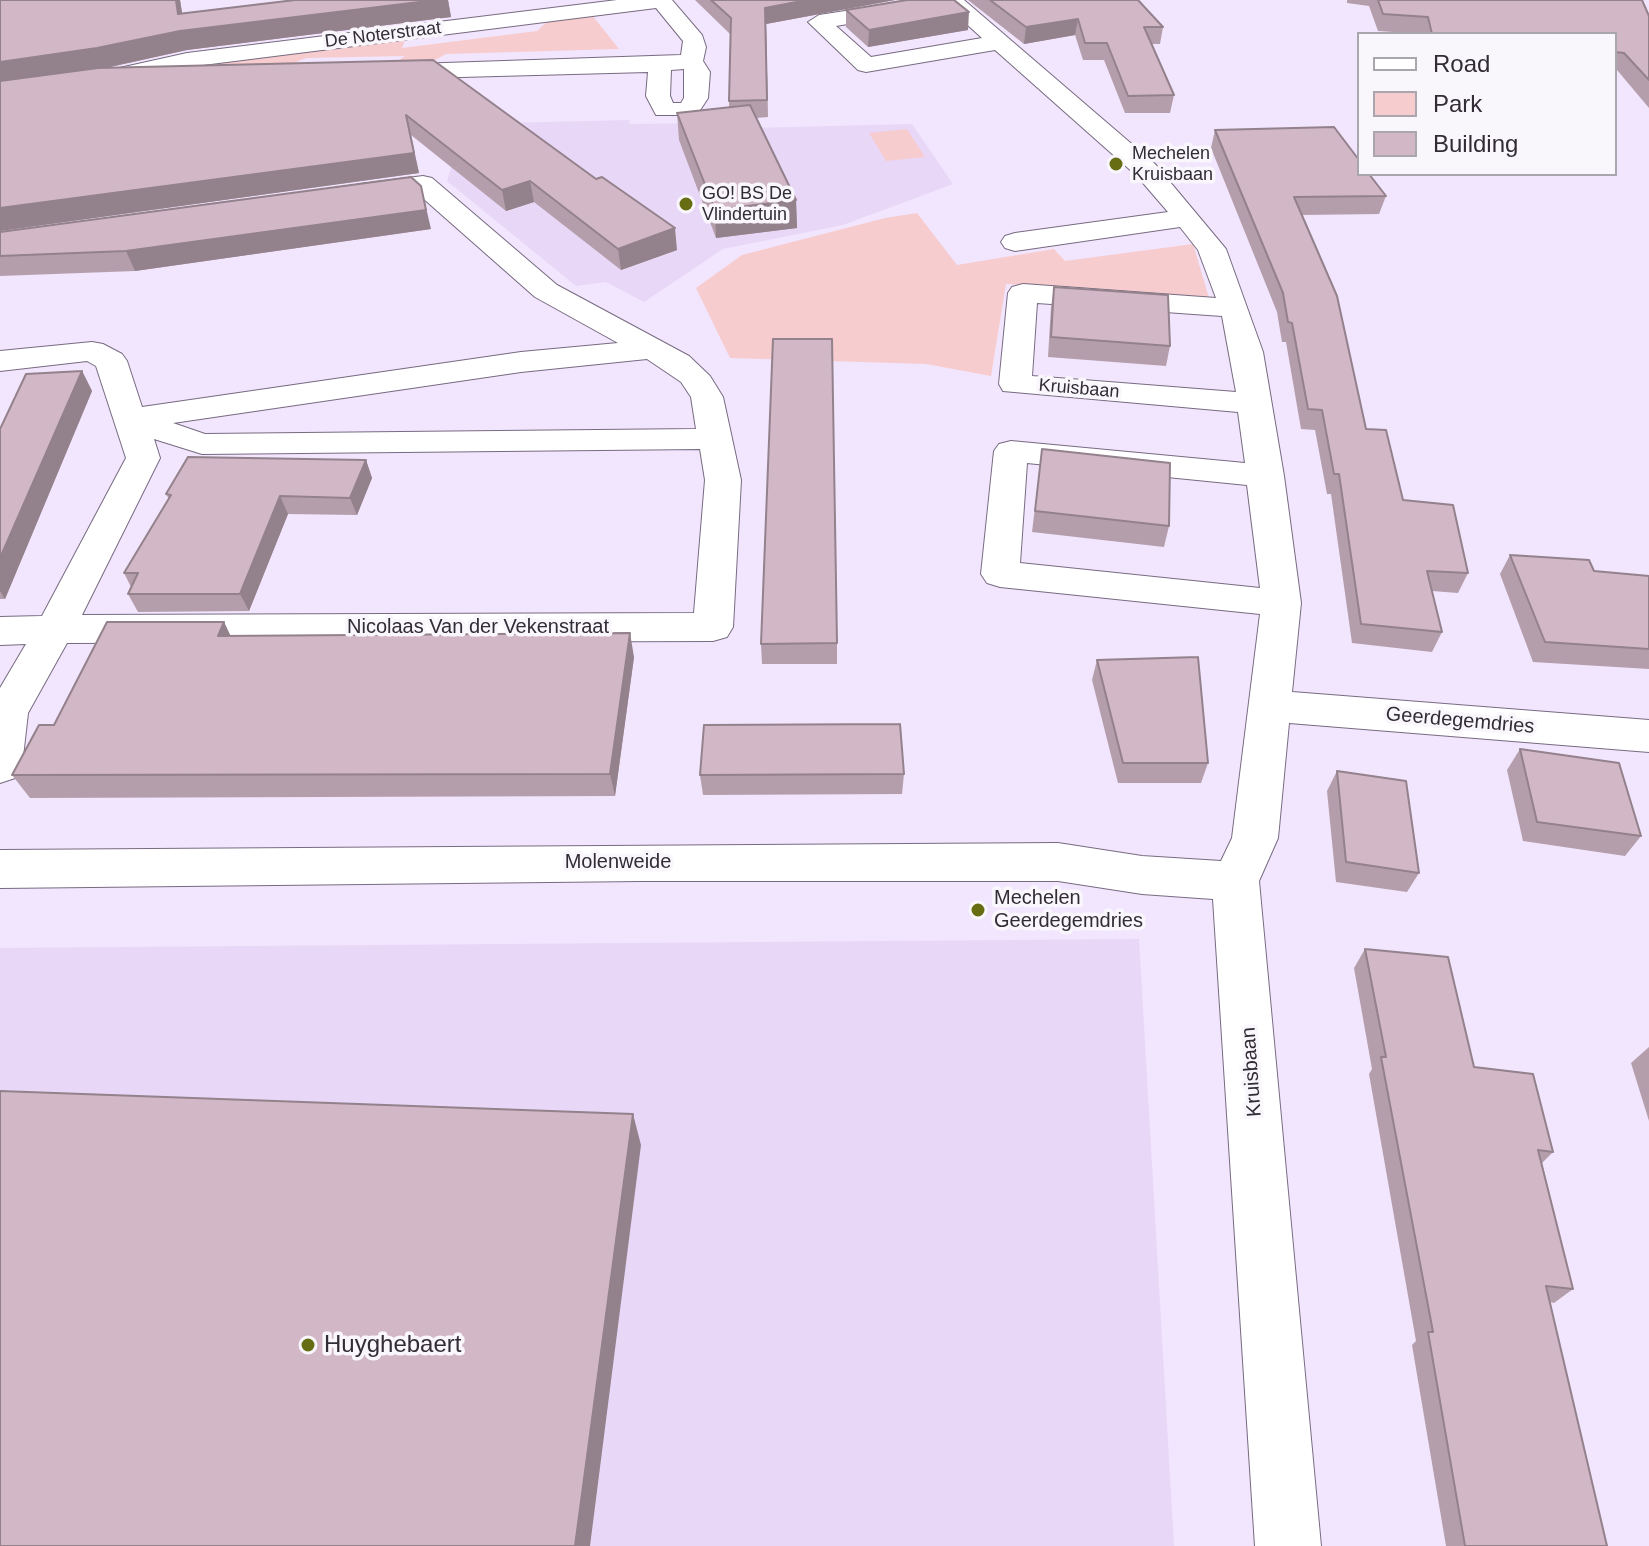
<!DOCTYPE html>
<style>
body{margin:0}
#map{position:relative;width:1649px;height:1546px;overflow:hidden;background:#f2e5fe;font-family:Helvetica,sans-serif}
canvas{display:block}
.legend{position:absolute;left:1357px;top:32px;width:260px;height:144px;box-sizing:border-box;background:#faf7fc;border:2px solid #aaa6ad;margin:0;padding:10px 14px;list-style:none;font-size:24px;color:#312c36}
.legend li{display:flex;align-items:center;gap:16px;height:40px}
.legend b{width:40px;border:2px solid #aaa6ad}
</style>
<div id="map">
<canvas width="1649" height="1546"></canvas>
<ul class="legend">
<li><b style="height:10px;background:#fff"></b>Road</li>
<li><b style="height:22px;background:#f7ccce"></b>Park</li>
<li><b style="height:22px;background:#d2b8c7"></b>Building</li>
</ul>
</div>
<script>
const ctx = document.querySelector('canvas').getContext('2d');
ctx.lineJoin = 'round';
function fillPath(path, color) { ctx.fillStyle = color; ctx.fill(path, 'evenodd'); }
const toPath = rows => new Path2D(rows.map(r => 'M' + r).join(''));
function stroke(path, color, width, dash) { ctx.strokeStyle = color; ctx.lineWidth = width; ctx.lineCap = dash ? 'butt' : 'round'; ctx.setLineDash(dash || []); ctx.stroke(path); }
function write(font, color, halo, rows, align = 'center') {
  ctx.font = font + ' Helvetica,sans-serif'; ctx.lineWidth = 7; ctx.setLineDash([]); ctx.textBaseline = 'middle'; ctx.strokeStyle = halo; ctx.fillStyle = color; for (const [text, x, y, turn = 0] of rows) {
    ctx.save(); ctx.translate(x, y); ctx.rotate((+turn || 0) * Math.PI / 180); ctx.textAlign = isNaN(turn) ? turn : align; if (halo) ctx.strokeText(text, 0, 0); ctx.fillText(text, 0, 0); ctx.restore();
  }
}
const built = toPath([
 [629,120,630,124,707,123,752,128,912,124,953,184,843,225,723,249,644,302,606,282,576,286,447,181,464,124],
 [1139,939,1174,1546,0,1546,0,948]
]);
const green = toPath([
 [592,15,619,49,446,54,426,65,391,66,405,56,306,58,282,68,185,67,406,38,402,48,537,31,549,20],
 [907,129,925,157,886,161,869,133],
 [917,213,957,265,1054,249,1065,261,1193,244,1209,298,1006,284,991,376,926,364,730,358,696,288,742,255,885,218]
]);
const minor = toPath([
 [617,0,672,0,702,35,706,47,703,61,710,72,708,98,697,115,656,115,646,96,648,72,386,79,374,72,386,65,681,55,683,41,656,8,187,67,106,85,0,100,0,86,106,71,187,53,617,0],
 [684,69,684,98,681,103,673,103,670,96,671,70,684,69],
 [940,0,964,0,1155,164,1226,249,1263,352,1284,476,1301,603,1292,692,1649,720,1649,752,1289,723,1278,838,1259,881,1321,1546,1255,1546,1213,899,1142,894,1058,881,641,881,0,888,0,850,1058,843,1142,856,1221,861,1232,838,1260,614,1000,587,987,583,981,574,994,451,999,444,1011,441,1245,463,1238,412,1003,391,999,384,1008,293,1012,287,1023,284,1216,298,1198,250,1180,227,1015,251,1005,248,1001,242,1005,236,1015,233,1168,212,1137,176,995,50,866,72,858,70,808,22,819,15,904,2,915,8,912,13,836,26,871,57,982,38,940,0],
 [1037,303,1222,316,1236,392,1032,376,1037,303],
 [1027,463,1247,485,1260,588,1020,563,1027,463],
 [423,176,432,178,557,285,689,356,710,376,723,397,741,480,733,627,727,637,713,641,67,643,28,713,22,766,15,778,0,783,0,688,26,644,0,645,0,617,42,616,126,458,96,366,87,361,0,371,0,351,92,342,103,344,122,354,127,361,142,407,521,352,618,343,535,297,417,193,361,200,351,198,348,192,351,186,361,184,423,176],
 [647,359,681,382,691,397,696,429,205,434,173,423,521,372,647,359],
 [154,439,202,454,700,449,705,480,694,613,82,615,160,458,154,439]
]);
const wall = toPath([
 [0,0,180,0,182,14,295,0,448,0,451,17,187,50,106,68,433,60,677,250,621,270,534,202,506,211,411,135,419,173,0,231],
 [695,0,895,0,766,24,768,117,756,118,796,200,797,228,716,238,679,140,677,113,729,108,730,34],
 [968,0,1138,0,1163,27,1160,44,1151,44,1174,95,1170,113,1125,113,1104,60,1083,60,1075,35,1024,44],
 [1347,0,1642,0,1649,16,1649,108,1617,70,1615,70,1615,34,1423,34,1378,31,1369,6,1347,3],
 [846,10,968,30,868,47,846,27],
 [1215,130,1386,196,1379,214,1302,215,1366,429,1403,500,1468,573,1458,593,1432,591,1442,632,1432,652,1352,643,1331,494,1327,494,1315,430,1301,429,1286,342,1282,342,1277,312,1211,148],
 [431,229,135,271,0,276,0,232],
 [1054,287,1170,346,1166,366,1048,357,1051,307],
 [82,371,92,391,5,599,0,599,0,429],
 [1042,449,1169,526,1164,547,1032,532],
 [366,460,372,478,357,515,288,514,249,611,138,612,128,594,131,587,124,573,169,499,166,494],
 [1510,555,1594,571,1649,576,1649,669,1533,662,1500,574],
 [224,622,230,636,634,657,615,796,30,798,12,775,54,725],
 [837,643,837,664,762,664,761,644],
 [1097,660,1208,763,1201,783,1118,783,1092,680],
 [1520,749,1641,836,1625,856,1523,841,1507,770],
 [1337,771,1419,873,1407,892,1336,882,1327,791],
 [904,774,902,794,703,795,700,775],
 [1365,949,1553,1152,1542,1163,1573,1289,1554,1303,1550,1302,1607,1546,1446,1546,1412,1345,1416,1341,1369,1074,1372,1069,1354,968],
 [1649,1047,1649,1121,1631,1063]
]);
const shadedWall = toPath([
 [176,0,180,0,185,30,436,0,448,0,451,17,187,50,105,68,0,83,0,62,178,14],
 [807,0,895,0,766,24,768,117,765,8],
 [969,12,968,30,868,47,869,30],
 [1078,19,1075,35,1024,44,1026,27],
 [406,115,419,173,0,231,0,208],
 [530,181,534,202,506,211,502,190],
 [421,186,431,229,135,271,126,251],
 [796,200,797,228,716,238,715,210],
 [675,228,677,250,621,270,618,249],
 [82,371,92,391,5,599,0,591,0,558],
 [366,460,372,478,357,515,350,498],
 [280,496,288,514,249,611,240,594],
 [224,622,235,645,218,636],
 [630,633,634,657,615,796,610,774],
 [633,1114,641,1145,590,1546,575,1546]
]);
const building = toPath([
 [0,0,176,0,178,14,295,0,436,0,180,31,97,48,0,62,0,0],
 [711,0,807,0,765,8,767,100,729,101,731,18,711,0],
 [907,0,954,0,969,12,869,30,846,10,907,0],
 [990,0,1138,0,1163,27,1144,27,1174,95,1128,96,1107,43,1085,43,1078,19,1026,27,990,0],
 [1378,0,1642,0,1649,16,1649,80,1624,53,1615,52,1615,34,1432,34,1428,17,1383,14,1378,0],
 [433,60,596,179,602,177,675,228,618,249,530,181,502,190,406,115,414,153,0,208,0,81,98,68,433,60],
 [750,105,796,200,715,210,677,113,750,105],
 [1334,127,1359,160,1359,174,1369,174,1386,196,1294,197,1337,296,1366,429,1386,430,1403,500,1453,505,1468,573,1427,571,1442,632,1361,624,1339,474,1334,474,1322,410,1308,409,1292,323,1288,322,1283,293,1215,130,1334,127],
 [411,177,421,186,426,210,126,251,0,256,0,232,411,177],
 [1054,287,1168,295,1170,346,1051,337,1054,287],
 [773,339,832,339,837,643,761,644,773,339],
 [82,371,0,558,0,429,26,374,82,371],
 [1042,449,1170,463,1169,526,1035,511,1042,449],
 [188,457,366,460,350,498,280,496,240,594,128,594,138,573,124,573,171,495,166,494,188,457],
 [1510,555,1589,560,1594,571,1649,576,1649,649,1545,642,1510,555],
 [107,622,224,622,218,636,630,633,610,774,12,775,39,725,54,725,107,622],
 [1198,657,1208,763,1123,763,1097,660,1198,657],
 [900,724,904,774,700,775,704,725,900,724],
 [1520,749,1619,763,1641,836,1537,822,1520,749],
 [1337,771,1406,781,1419,873,1346,862,1337,771],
 [1365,949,1448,957,1474,1067,1533,1074,1553,1152,1538,1150,1573,1289,1546,1286,1607,1546,1465,1546,1428,1332,1433,1332,1381,1057,1386,1057,1365,949],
 [0,1091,633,1114,575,1546,0,1546,0,1091]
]);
const markers = [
 [1116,164,8,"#666d13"],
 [686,204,8,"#666d13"],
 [978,910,8,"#666d13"],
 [308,1345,8,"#666d13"]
];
const farStreetnames = [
 ["De Noterstraat",383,35,-7],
 ["Kruisbaan",1079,389,5]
];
const farPoinames = [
 ["Mechelen",1132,154],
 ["Kruisbaan",1132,175],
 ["GO! BS De",702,194],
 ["Vlindertuin",702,215]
];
const streetNames = [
 ["Nicolaas Van der Vekenstraat",478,627],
 ["Geerdegemdries",1460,721,5],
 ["Molenweide",618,862],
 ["Kruisbaan",1252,1072,-94]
];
const poiNames = [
 ["Mechelen",994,898],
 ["Geerdegemdries",994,921]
];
const nearPoinames = [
 ["Huyghebaert",324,1345]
];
fillPath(built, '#e8d7f7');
fillPath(green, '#f7ccce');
stroke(minor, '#776b81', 2);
fillPath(minor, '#fff');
fillPath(wall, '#b59eab');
fillPath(shadedWall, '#93818b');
fillPath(building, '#d2b8c7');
stroke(building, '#93818b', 2);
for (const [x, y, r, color] of markers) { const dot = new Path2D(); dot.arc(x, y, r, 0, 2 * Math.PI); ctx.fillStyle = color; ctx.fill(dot); stroke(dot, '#faf7fc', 3); }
write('18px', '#312c36', '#faf7fc', farStreetnames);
write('18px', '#312c36', '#faf7fc', farPoinames, 'left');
write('20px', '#312c36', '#faf7fc', streetNames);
write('20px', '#312c36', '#faf7fc', poiNames, 'left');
write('24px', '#312c36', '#faf7fc', nearPoinames, 'left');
</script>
